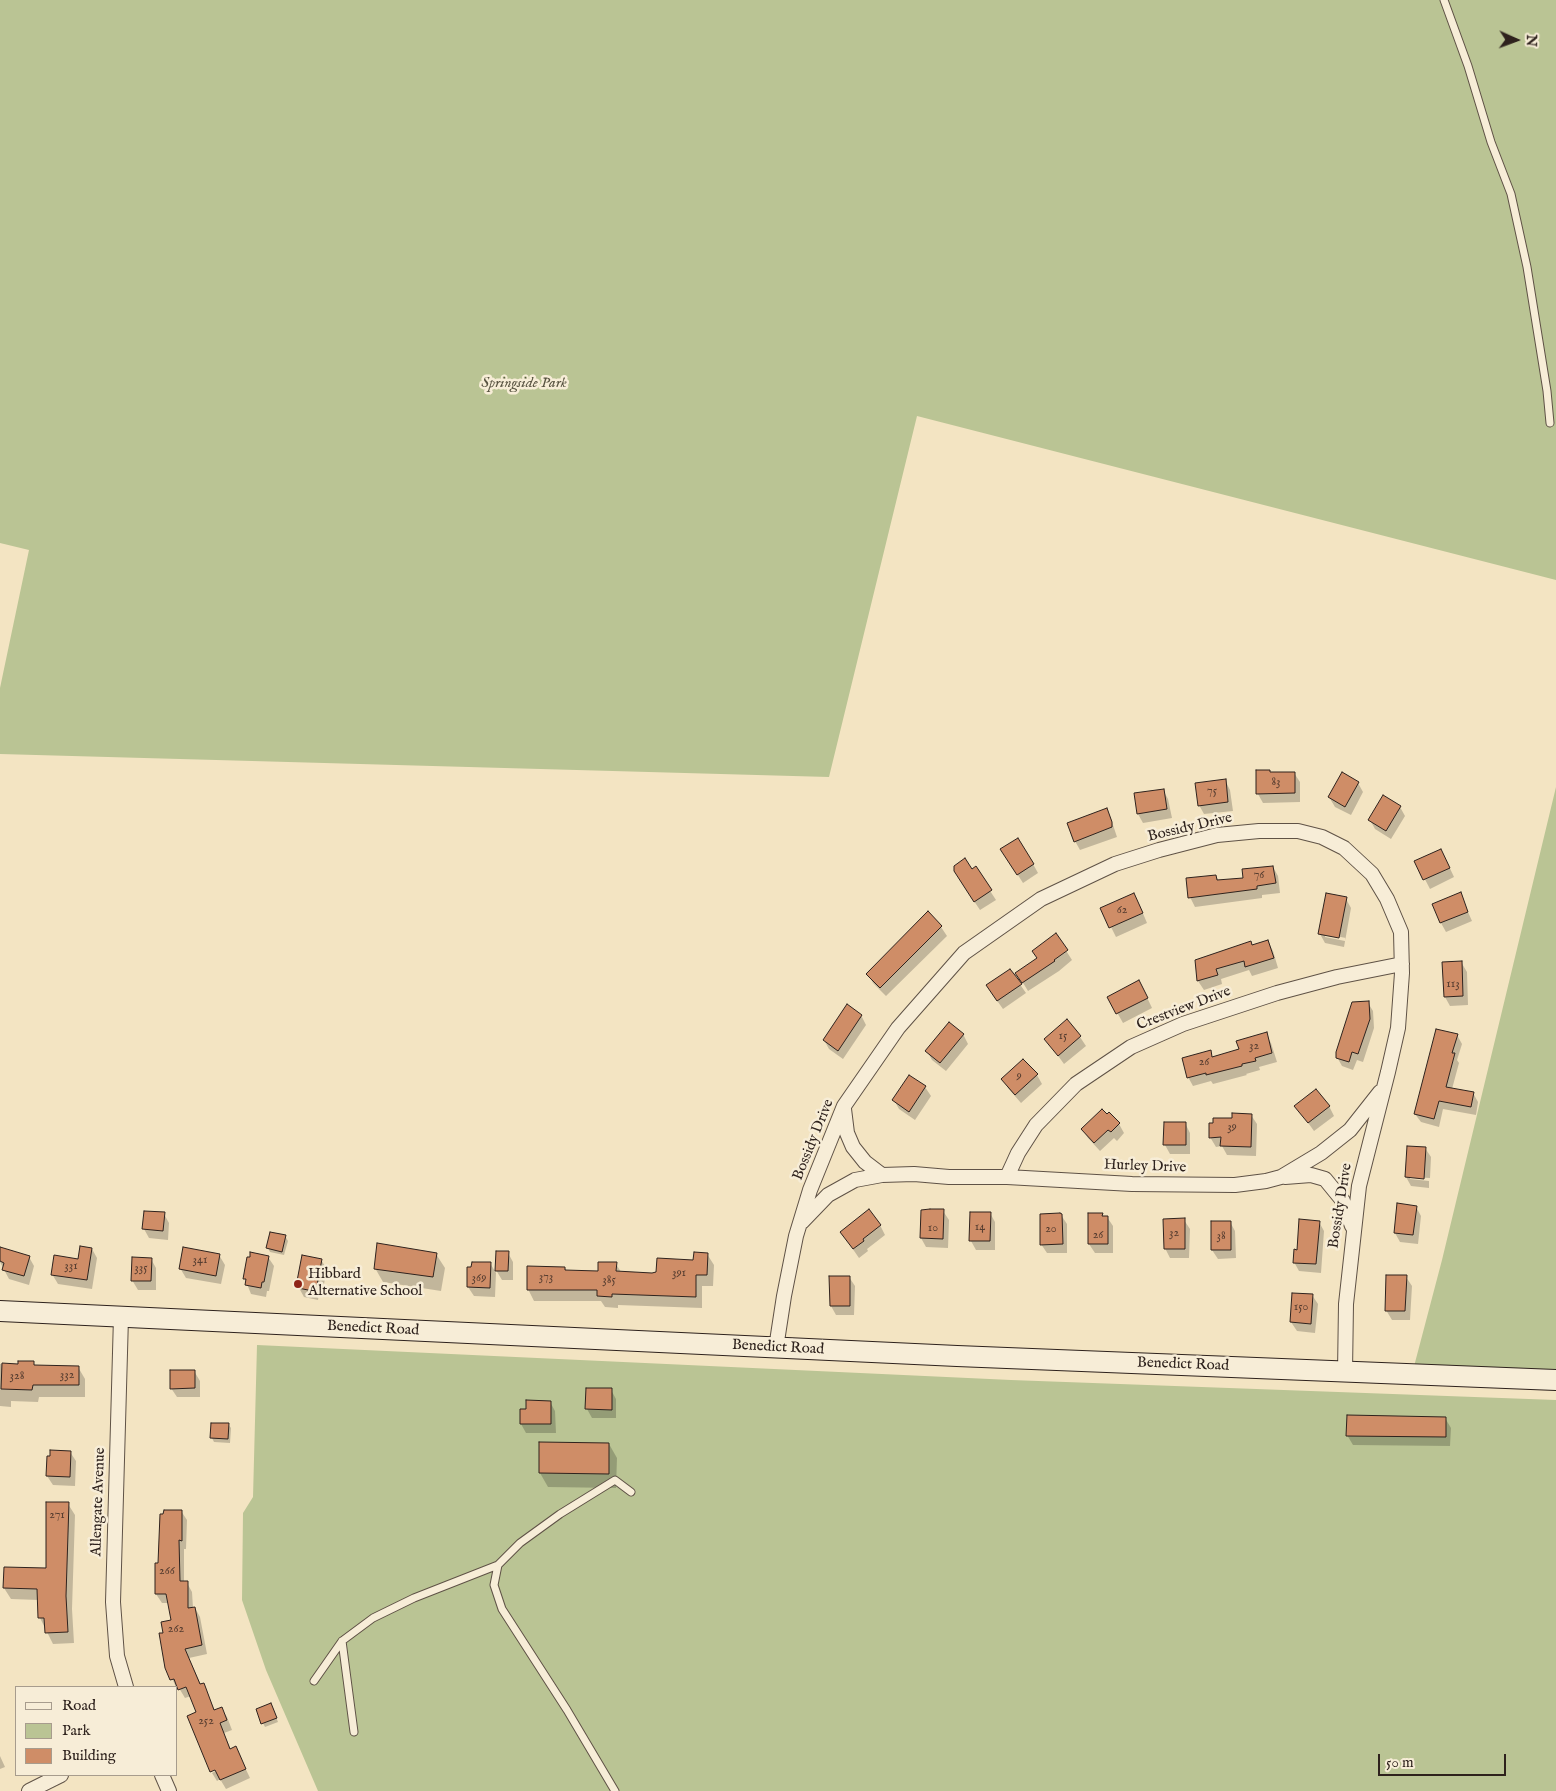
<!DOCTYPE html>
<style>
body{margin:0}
#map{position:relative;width:1556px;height:1791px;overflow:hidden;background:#f3e4c2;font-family:"IM FELL English",serif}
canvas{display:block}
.legend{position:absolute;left:15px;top:1686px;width:162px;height:90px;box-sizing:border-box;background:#f7edd7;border:1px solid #a79c8d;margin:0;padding:6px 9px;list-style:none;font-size:15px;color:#2e221d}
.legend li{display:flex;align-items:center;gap:10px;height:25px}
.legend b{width:25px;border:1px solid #a79c8d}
.north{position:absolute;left:1491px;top:15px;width:50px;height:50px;-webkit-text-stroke:4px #f7edd7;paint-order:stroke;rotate:92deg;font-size:14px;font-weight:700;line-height:20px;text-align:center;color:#2e221d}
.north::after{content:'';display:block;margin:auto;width:18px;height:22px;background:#2e221d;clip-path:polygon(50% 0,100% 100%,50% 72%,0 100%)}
.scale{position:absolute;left:1378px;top:1754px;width:128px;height:22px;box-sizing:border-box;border:2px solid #2e221d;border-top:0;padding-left:6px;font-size:15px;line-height:18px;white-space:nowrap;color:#2e221d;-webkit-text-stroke:4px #f7edd7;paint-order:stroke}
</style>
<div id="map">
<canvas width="1556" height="1791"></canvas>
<ul class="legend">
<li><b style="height:6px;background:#f7edd7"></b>Road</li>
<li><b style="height:14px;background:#bac494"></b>Park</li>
<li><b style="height:14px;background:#cf8d67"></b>Building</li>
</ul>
<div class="north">N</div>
<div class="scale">50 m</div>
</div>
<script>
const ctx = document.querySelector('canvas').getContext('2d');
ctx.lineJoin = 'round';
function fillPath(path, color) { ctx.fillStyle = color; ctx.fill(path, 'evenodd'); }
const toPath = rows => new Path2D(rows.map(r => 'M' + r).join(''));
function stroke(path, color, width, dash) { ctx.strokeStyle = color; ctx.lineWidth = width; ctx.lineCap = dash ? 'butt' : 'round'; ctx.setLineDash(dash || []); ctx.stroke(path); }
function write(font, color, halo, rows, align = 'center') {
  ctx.font = font + ' "IM FELL English",serif'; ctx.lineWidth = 5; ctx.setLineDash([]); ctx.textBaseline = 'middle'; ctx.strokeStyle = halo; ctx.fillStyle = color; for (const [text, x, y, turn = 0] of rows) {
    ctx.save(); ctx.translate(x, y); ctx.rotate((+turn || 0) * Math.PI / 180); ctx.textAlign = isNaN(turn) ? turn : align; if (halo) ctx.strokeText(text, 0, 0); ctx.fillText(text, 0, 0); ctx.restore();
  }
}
const green = toPath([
 [0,0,1556,0,1556,580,917,416,829,777,0,754,0,688,29,550,0,543],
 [1556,787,1556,1380,1412,1374,1442,1260],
 [257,1345,1011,1380,1556,1400,1556,1791,318,1791,266,1670,242,1600,243,1513,253,1497]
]);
const shadow = toPath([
 [1294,773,1300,782,1300,802,1263,803,1258,794,1271,774],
 [1225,780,1230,790,1233,811,1204,814,1199,805],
 [1358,783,1363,792,1351,815,1335,807,1329,797],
 [1163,790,1168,799,1172,818,1143,823,1138,814],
 [1400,807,1405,816,1391,839,1375,829,1370,820],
 [1106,810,1111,819,1117,837,1080,850,1075,841],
 [1007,858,1033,864,1038,873,1023,883],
 [1446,860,1454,877,1430,889,1416,862],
 [1273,867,1278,876,1280,893,1262,895,1262,898,1195,907,1190,897,1216,876,1219,881,1244,879],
 [975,868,996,900,980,910,960,880],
 [1460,894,1472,921,1446,932,1441,923],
 [1346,899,1351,908,1344,947,1325,943,1320,934],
 [1325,934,1346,938,1345,941,1325,937],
 [1139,904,1147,923,1116,937,1102,909],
 [928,912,941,927,947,936,886,996,873,983,868,974],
 [1056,935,1072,960,1059,971,1028,991,1017,973,1038,959],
 [1268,941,1273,951,1278,968,1252,976,1249,970,1221,979,1222,984,1204,990,1198,981,1196,961],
 [1461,962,1467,972,1468,1005,1450,1006,1445,997],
 [1010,970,1026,993,1003,1009,993,995],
 [1144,991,1152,1008,1123,1023,1109,998],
 [1368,1003,1373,1011,1374,1028,1363,1062,1357,1060,1353,1070,1342,1066,1337,1057],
 [861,1015,866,1025,843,1059,829,1049,824,1040],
 [1067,1021,1080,1037,1086,1046,1064,1064,1046,1039],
 [963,1034,968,1044,946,1071,932,1060,927,1051],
 [1266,1034,1271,1043,1277,1062,1259,1067,1260,1070,1246,1074,1247,1075,1213,1084,1211,1081,1193,1086,1188,1077,1210,1052,1213,1058,1240,1049],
 [1457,1035,1462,1044,1457,1060,1459,1063,1452,1089,1473,1093,1478,1102,1476,1115,1443,1109,1439,1127,1421,1122,1415,1114],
 [1023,1060,1037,1075,1042,1084,1021,1103,1008,1088,1003,1079],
 [925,1087,931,1096,915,1120,899,1109,894,1100],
 [1296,1106,1329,1106,1334,1116,1314,1131],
 [1109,1114,1119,1124,1124,1133,1117,1141,1114,1138,1100,1151,1088,1138,1082,1129],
 [1251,1115,1257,1124,1256,1156,1227,1155,1222,1146,1216,1147,1210,1137,1233,1120],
 [1185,1123,1190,1133,1190,1154,1170,1154,1165,1145],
 [1408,1147,1425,1148,1431,1157,1430,1178,1410,1177,1410,1179,1429,1181,1429,1188,1411,1186,1406,1177],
 [1416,1207,1421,1216,1418,1244,1400,1242,1395,1233],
 [922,1211,943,1211,949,1220,948,1248,926,1247,921,1238],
 [145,1212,164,1214,169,1223,168,1240,149,1238,144,1229],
 [990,1213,995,1222,995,1250,976,1250,971,1241],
 [1061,1215,1067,1224,1067,1253,1047,1253,1041,1244],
 [1102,1215,1103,1217,1107,1217,1113,1226,1113,1253,1095,1253,1089,1244],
 [1184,1220,1190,1229,1189,1258,1170,1258,1165,1248],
 [1230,1222,1235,1231,1236,1258,1218,1259,1212,1250],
 [1319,1222,1324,1231,1321,1273,1299,1271,1294,1262,1298,1251],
 [880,1225,885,1235,867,1249,868,1251,859,1258,841,1232],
 [285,1236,288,1241,284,1255,270,1252,268,1248],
 [92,1249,97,1258,92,1289,58,1284,52,1274,79,1260],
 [508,1253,513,1262,513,1280,502,1280,496,1270],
 [436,1254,445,1268,441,1291,383,1282,375,1268],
 [707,1254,714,1265,713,1286,702,1286,702,1308,618,1305,618,1308,605,1307,601,1301,534,1301,528,1289,565,1268,567,1271,599,1273,616,1264,621,1272,652,1274,695,1261],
 [219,1255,225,1265,221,1284,186,1278,180,1268],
 [29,1257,34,1266,29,1285,9,1279,0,1262,0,1259],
 [268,1257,274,1266,269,1291,267,1291,266,1297,251,1294,245,1279],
 [151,1259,156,1268,156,1290,138,1290,132,1280],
 [321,1260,327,1269,322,1294,319,1294,318,1300,304,1297,299,1288,300,1283,298,1280],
 [490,1263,496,1273,495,1297,474,1296,468,1287,469,1268],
 [849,1277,855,1286,854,1315,836,1315,831,1306],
 [1406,1277,1412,1286,1410,1320,1392,1320,1386,1310],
 [1312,1295,1318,1304,1315,1333,1297,1331,1291,1322],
 [33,1362,35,1366,78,1367,85,1379,85,1397,39,1397,38,1402,11,1401,11,1407,0,1406,0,1364,19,1365],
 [194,1371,200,1381,200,1397,177,1397,171,1388],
 [611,1390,616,1399,616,1418,592,1418,587,1409],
 [550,1402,555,1411,556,1433,526,1433,521,1424,527,1410],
 [1445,1418,1451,1428,1450,1446,1353,1445,1347,1435],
 [212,1424,228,1424,231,1428,230,1443,214,1442,212,1438],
 [609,1444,617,1458,616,1488,548,1487,540,1473],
 [70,1452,76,1461,75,1486,53,1485,47,1476],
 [68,1504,75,1515,72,1609,74,1643,53,1644,40,1618,39,1600,11,1599,4,1588,47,1569],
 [181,1511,187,1520,186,1549,184,1549,184,1583,187,1583,192,1592,193,1608,195,1608,200,1617,207,1654,189,1658,201,1685,203,1684,208,1694,215,1711,221,1708,227,1717,232,1730,224,1733,231,1750,240,1757,250,1778,226,1789,220,1779,217,1781,212,1773,221,1768,191,1696,185,1698,179,1688,177,1689,167,1668,165,1634,172,1621,169,1603,162,1603,156,1594,156,1564,160,1564],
 [273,1709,278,1722,265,1727,263,1723],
 [0,1756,5,1767,0,1769]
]);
const building = toPath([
 [1256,770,1270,770,1270,772,1295,772,1295,793,1256,794,1256,770],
 [1342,772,1359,782,1345,807,1328,797,1342,772],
 [1226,779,1228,802,1198,806,1195,783,1226,779],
 [1164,789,1167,809,1137,814,1134,793,1164,789],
 [1383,795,1401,806,1386,831,1368,820,1383,795],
 [1107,808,1112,822,1112,827,1074,842,1067,823,1107,808],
 [1018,838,1034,864,1017,875,1000,849,1018,838],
 [1441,849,1450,868,1423,880,1414,861,1441,849],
 [965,858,972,869,976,866,992,890,974,902,954,871,954,866,965,858],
 [1273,866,1276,883,1257,886,1257,889,1188,898,1186,878,1216,875,1217,880,1243,878,1242,869,1273,866],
 [1461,892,1468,912,1440,923,1432,904,1461,892],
 [1134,893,1143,913,1109,928,1100,908,1134,893],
 [1326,893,1347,897,1339,938,1318,934,1326,893],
 [928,911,942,926,880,988,866,974,928,911],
 [1056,933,1068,950,1054,960,1055,961,1022,983,1015,973,1037,958,1032,951,1056,933],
 [1268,940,1274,958,1245,967,1244,961,1216,969,1218,975,1197,981,1195,960,1251,941,1252,945,1268,940],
 [1462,961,1463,996,1444,997,1442,962,1462,961],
 [1010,969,1022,984,997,1001,986,985,1010,969],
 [1139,980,1148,998,1116,1014,1107,997,1139,980],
 [1369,1001,1370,1019,1358,1054,1352,1052,1349,1062,1336,1058,1336,1052,1352,1002,1369,1001],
 [847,1004,862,1015,838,1051,823,1040,847,1004],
 [1067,1019,1081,1036,1058,1056,1044,1039,1067,1019],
 [949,1022,964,1034,940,1063,925,1051,949,1022],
 [1436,1029,1458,1034,1452,1053,1455,1053,1446,1087,1474,1092,1471,1107,1439,1101,1434,1119,1414,1114,1436,1029],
 [1267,1032,1272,1053,1255,1058,1256,1061,1242,1064,1242,1066,1206,1075,1206,1073,1187,1078,1182,1058,1211,1050,1212,1057,1239,1049,1236,1041,1267,1032],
 [1023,1059,1038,1074,1015,1095,1001,1079,1023,1059],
 [909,1075,926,1086,909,1112,892,1100,909,1075],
 [1316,1089,1330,1106,1308,1123,1294,1106,1316,1089],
 [1102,1109,1107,1114,1109,1112,1120,1123,1111,1132,1108,1130,1094,1143,1081,1129,1102,1109],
 [1232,1113,1252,1114,1251,1147,1220,1146,1221,1137,1209,1138,1209,1123,1213,1123,1213,1118,1232,1118,1232,1113],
 [1164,1122,1186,1122,1186,1145,1163,1145,1164,1122],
 [1407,1146,1426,1147,1424,1179,1405,1177,1407,1146],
 [1397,1203,1417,1206,1413,1235,1394,1233,1397,1203],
 [869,1209,881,1225,863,1239,864,1241,853,1249,840,1232,869,1209],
 [930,1209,944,1209,943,1239,920,1238,921,1210,930,1209],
 [144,1211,165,1212,163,1231,142,1229,144,1211],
 [970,1212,991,1212,990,1241,969,1241,970,1212],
 [1060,1213,1062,1214,1063,1244,1040,1245,1040,1214,1060,1213],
 [1088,1213,1103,1213,1102,1216,1108,1216,1108,1244,1088,1244,1088,1213],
 [1185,1218,1185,1249,1164,1249,1163,1219,1185,1218],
 [1299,1219,1320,1221,1316,1264,1293,1263,1294,1249,1297,1250,1299,1219],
 [1211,1221,1231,1221,1231,1250,1211,1250,1211,1221],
 [270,1232,286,1235,282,1252,266,1248,270,1232],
 [377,1243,437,1253,433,1277,374,1269,377,1243],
 [80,1246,92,1248,87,1280,51,1275,54,1255,78,1259,80,1246],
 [0,1247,30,1256,24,1276,2,1270,4,1263,0,1261,0,1247],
 [183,1247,220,1254,216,1276,179,1269,183,1247],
 [496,1251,509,1251,508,1271,495,1271,496,1251],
 [250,1252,269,1256,264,1282,262,1282,261,1288,245,1285,246,1279,243,1279,247,1257,250,1257,250,1252],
 [694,1252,708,1253,707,1275,696,1275,696,1297,612,1294,612,1297,597,1296,597,1290,527,1290,527,1266,565,1267,565,1270,598,1271,598,1262,617,1262,616,1271,652,1273,656,1272,657,1258,693,1260,694,1252],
 [302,1255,322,1259,317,1285,314,1285,313,1291,298,1288,299,1281,297,1281,302,1255],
 [132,1257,152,1258,151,1281,131,1281,132,1257],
 [472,1262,491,1262,490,1288,467,1287,467,1267,471,1267,472,1262],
 [1386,1275,1407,1275,1405,1311,1385,1311,1386,1275],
 [829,1276,850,1276,850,1306,830,1306,829,1276],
 [1292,1293,1313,1294,1311,1324,1290,1322,1292,1293],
 [18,1361,34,1361,34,1365,79,1366,79,1385,33,1385,32,1390,1,1389,2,1363,18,1364,18,1361],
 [170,1370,195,1370,195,1388,170,1389,170,1370],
 [586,1388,612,1388,612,1410,585,1409,586,1388],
 [526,1400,551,1401,551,1424,520,1424,520,1409,526,1409,526,1400],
 [1347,1415,1446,1417,1446,1437,1346,1436,1347,1415],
 [211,1423,229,1423,228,1439,210,1438,211,1423],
 [539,1442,609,1443,609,1474,539,1473,539,1442],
 [50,1450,71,1451,70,1477,46,1476,47,1456,50,1456,50,1450],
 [46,1502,69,1502,66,1596,68,1632,45,1633,44,1618,38,1618,37,1589,3,1588,4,1567,46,1568,46,1502],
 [164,1510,182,1510,182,1541,179,1540,180,1581,188,1581,188,1608,195,1607,202,1645,185,1649,200,1684,204,1683,214,1710,222,1707,227,1720,220,1723,230,1749,236,1746,246,1769,220,1780,215,1770,210,1772,187,1716,196,1712,186,1687,178,1690,174,1679,170,1680,165,1668,159,1633,163,1633,161,1622,171,1620,166,1594,155,1594,155,1563,158,1563,160,1514,163,1514,164,1510],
 [271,1703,277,1718,261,1724,256,1709,271,1703]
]);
const lane = toPath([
 [1444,0,1468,66,1491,142,1511,194,1527,267,1547,391,1550,423],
 [342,1641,354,1732],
 [314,1681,342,1641,373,1618,414,1598,498,1565],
 [615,1791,567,1710,502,1609,494,1585,498,1565,520,1543,560,1514,615,1480,631,1492]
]);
const street = toPath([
 [844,1109,847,1133,853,1147,865,1162,882,1175,914,1174,949,1177,1007,1177,1018,1153,1036,1125,1076,1084,1131,1047,1183,1024,1277,993,1337,977,1402,964],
 [1007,1177,1132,1184,1235,1185,1266,1181,1281,1177,1321,1153,1350,1130,1380,1092],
 [1285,1177,1311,1175,1325,1179,1343,1201,1352,1226],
 [802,1222,828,1195,855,1180,882,1175],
 [121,1317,113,1602,117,1656,126,1687],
 [776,1348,784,1296,796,1236,810,1190,844,1106,898,1028,964,953,1041,899,1115,864,1159,850,1217,835,1259,831,1298,831,1322,837,1344,848,1372,874,1387,899,1401,932,1402,973,1398,1028,1388,1072,1359,1186,1346,1304,1345,1372],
 [162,1775,169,1791],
 [29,1791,61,1775]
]);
const secondary = toPath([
 [0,1311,957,1356,1556,1380]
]);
const markers = [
 [298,1284,5,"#8f2418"]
];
const numberNames = [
 ["83",1276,783],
 ["75",1212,792],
 ["76",1259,876],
 ["62",1122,911],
 ["113",1453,985],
 ["15",1063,1037],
 ["32",1254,1047],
 ["26",1204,1063],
 ["9",1019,1077],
 ["39",1232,1128],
 ["14",980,1228],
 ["10",933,1229],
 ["20",1051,1230],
 ["32",1174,1234],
 ["26",1098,1236],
 ["38",1221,1237],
 ["341",200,1261],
 ["331",71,1267],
 ["335",141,1269],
 ["391",679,1274],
 ["373",546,1278],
 ["369",479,1279],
 ["385",609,1281],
 ["150",1301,1308],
 ["332",67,1376],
 ["328",17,1377],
 ["271",57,1516],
 ["266",167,1572],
 ["262",176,1630],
 ["252",206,1722]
];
const parkNames = [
 ["Springside Park",524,384]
];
const streetNames = [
 ["Bossidy Drive",1190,828,-13],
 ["Crestview Drive",1184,1009,-21],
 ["Bossidy Drive",814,1140,-68],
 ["Hurley Drive",1145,1167,2],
 ["Bossidy Drive",1341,1206,-81],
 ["Benedict Road",373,1329,3],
 ["Benedict Road",778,1348,3],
 ["Benedict Road",1183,1365,2],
 ["Allengate Avenue",99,1502,-88]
];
const poiNames = [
 ["Hibbard",308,1275],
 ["Alternative School",308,1292]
];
fillPath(green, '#bac494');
fillPath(shadow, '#0003');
fillPath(building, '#cf8d67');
stroke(building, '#2e221d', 1);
stroke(lane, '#5f5246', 9);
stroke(street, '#5f5246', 16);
stroke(secondary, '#2e221d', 22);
stroke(lane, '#f7edd7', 7);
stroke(street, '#f7edd7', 14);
stroke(secondary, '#f7edd7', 20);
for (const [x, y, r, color] of markers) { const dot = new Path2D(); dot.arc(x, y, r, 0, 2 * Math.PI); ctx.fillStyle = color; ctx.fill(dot); stroke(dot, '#f7edd7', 2); }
write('12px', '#563d30', null, numberNames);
write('italic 15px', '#585341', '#f7edd7', parkNames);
write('15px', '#2e221d', '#f7edd7', streetNames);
write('15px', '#2e221d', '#f7edd7', poiNames, 'left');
</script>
